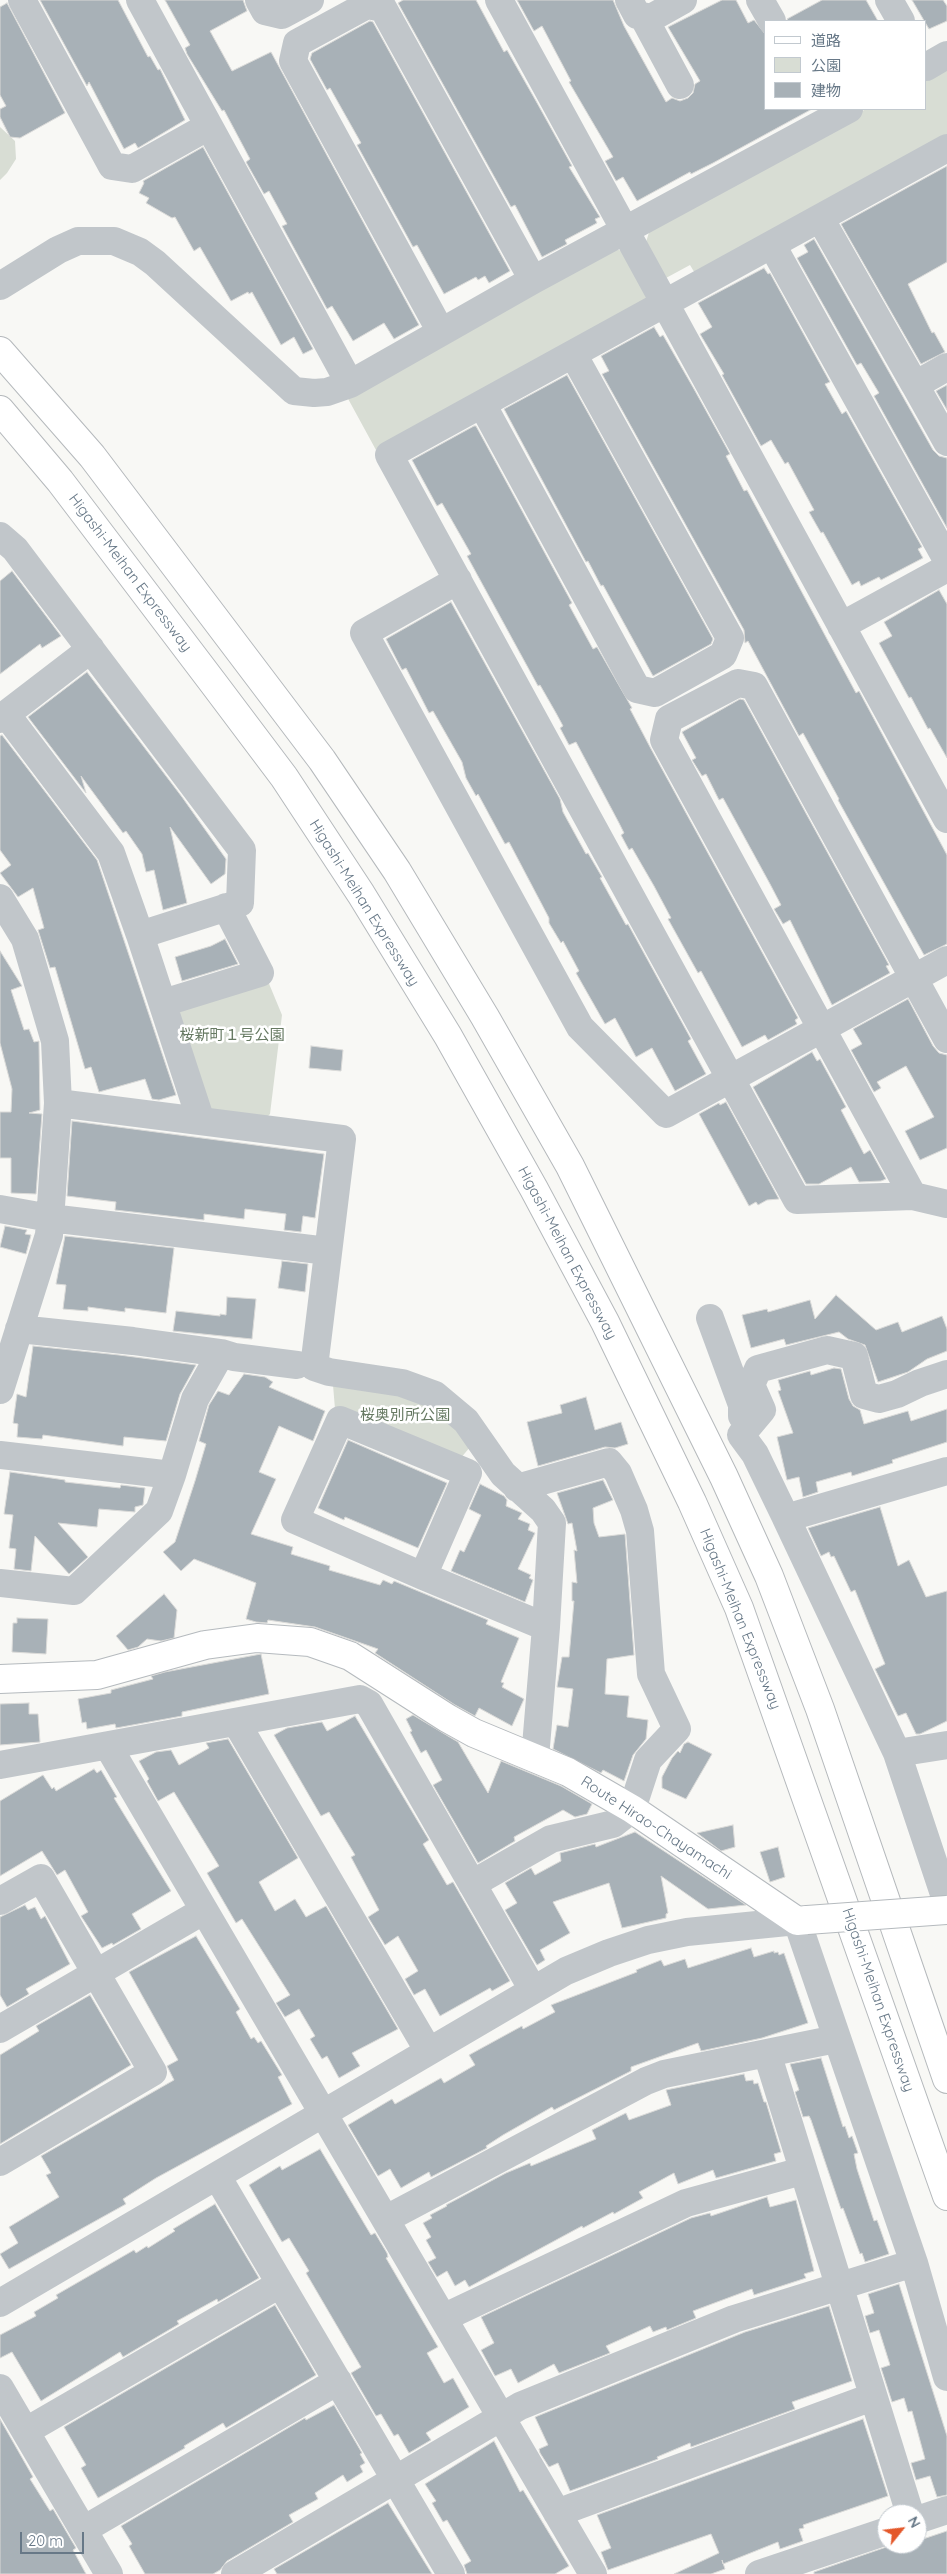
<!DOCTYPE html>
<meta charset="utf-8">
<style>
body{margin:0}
#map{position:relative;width:947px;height:2574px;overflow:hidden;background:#f8f8f5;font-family:Quicksand,"Noto Sans JP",sans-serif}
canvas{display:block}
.legend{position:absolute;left:764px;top:20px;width:162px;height:90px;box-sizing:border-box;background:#fff;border:1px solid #c2c9cf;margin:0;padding:6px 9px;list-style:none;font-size:15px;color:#677887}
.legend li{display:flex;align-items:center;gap:10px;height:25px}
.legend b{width:25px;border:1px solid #c2c9cf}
.north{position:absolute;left:877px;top:2504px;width:50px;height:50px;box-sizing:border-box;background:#fff;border:1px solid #c2c9cf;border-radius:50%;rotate:61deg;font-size:14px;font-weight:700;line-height:20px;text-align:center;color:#677887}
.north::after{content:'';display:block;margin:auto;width:18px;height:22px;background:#e4582a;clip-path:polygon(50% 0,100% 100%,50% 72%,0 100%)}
.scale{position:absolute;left:20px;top:2532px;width:64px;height:22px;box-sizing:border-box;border:2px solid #677887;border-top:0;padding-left:6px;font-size:15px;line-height:18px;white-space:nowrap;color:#677887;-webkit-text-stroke:4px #fff;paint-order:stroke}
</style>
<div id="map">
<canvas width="947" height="2574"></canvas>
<ul class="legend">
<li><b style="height:6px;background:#fff"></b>道路</li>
<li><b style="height:14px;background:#d8ddd4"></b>公園</li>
<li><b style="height:14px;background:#a8b1b7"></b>建物</li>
</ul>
<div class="north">N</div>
<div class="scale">20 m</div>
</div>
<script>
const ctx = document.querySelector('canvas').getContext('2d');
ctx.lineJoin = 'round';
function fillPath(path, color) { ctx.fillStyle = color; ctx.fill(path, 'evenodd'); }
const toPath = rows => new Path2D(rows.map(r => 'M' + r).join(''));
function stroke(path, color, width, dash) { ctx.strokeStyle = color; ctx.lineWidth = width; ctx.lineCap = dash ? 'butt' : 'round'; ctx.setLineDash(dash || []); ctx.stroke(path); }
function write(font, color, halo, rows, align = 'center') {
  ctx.font = font + ' Quicksand,"Noto Sans JP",sans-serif'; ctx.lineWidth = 5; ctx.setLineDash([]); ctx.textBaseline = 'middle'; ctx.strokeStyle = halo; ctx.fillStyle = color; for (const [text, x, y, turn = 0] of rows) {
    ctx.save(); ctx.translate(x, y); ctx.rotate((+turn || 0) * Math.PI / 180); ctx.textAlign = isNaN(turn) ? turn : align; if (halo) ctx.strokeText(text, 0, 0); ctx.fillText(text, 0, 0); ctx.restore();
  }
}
const green = toPath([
 [947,64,947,136,696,275,690,265,666,278,646,242,651,226,866,109,926,109,926,76],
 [0,127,15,141,16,159,7,173,0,180],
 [613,249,624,251,651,301,376,450,346,395],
 [265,974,282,1015,270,1114,264,1120,216,1114,208,1108,173,1005],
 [333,1385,410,1394,458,1428,471,1446,459,1460,335,1409]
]);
const building = toPath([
 [40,0,118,0,148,57,150,56,158,70,160,69,185,120,138,148,135,143,124,149,89,82,87,86,40,0],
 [165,0,243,0,247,11,210,31,232,71,271,52,419,325,394,339,384,323,353,341,332,306,327,309,282,226,287,224,269,191,264,194,246,162,250,159,224,110,222,111,187,54,185,48,190,45,165,0],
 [403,0,476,0,504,52,507,50,536,101,572,166,569,167,598,214,600,217,595,219,597,223,565,240,567,244,542,257,515,205,511,207,398,3,403,0],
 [517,0,613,0,624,26,666,102,672,98,680,101,688,98,693,93,695,84,700,81,668,27,722,0,736,0,748,23,754,20,766,35,766,109,812,109,713,163,691,174,690,172,637,201,623,177,616,181,605,161,613,157,569,82,571,81,542,26,534,31,517,0],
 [822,0,866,0,878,21,788,21,787,19,822,0],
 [912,0,943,0,947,6,947,21,929,29,912,0],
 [7,3,65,113,20,138,10,137,0,117,0,109,6,106,0,95,0,7,7,3],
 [370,21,373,22,510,271,489,283,485,276,478,280,476,277,444,294,417,245,413,247,357,145,361,143,330,88,327,90,310,59,312,53,370,21],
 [203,147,313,349,303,354,294,337,281,345,252,292,249,294,248,292,231,301,200,247,194,251,175,217,172,218,146,203,149,198,139,193,144,183,143,181,203,147],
 [947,166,947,262,908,284,932,333,934,332,945,352,921,364,841,224,947,166],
 [814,239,933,450,939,456,947,458,947,528,874,396,879,393,861,363,857,365,797,258,808,252,804,245,814,239],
 [764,268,768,274,770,273,830,382,825,384,842,414,846,411,922,547,918,549,923,558,881,580,879,577,861,586,859,581,852,585,823,532,821,533,809,512,814,510,788,462,785,464,771,440,761,446,722,375,724,374,700,334,712,327,698,303,764,268],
 [654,327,660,337,663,335,694,389,730,454,726,456,744,491,747,490,856,693,859,691,947,855,947,944,924,955,838,800,839,799,803,733,799,736,748,641,745,643,744,630,602,374,609,371,601,356,654,327],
 [567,375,713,639,711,644,653,676,603,585,601,586,588,561,586,562,504,409,567,375],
 [947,385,947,410,936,391,947,385],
 [474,426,476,426,572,603,569,605,593,649,597,647,632,708,630,709,650,747,798,1018,795,1020,797,1024,768,1040,765,1035,742,1047,701,971,698,973,668,919,671,918,654,886,632,848,629,850,621,835,624,833,619,823,576,742,569,745,560,728,563,726,556,713,540,685,538,686,467,556,471,554,442,503,437,506,412,460,474,426],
 [12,571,61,636,42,648,40,644,0,674,0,581,12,571],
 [939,590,947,604,947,758,930,728,928,729,911,697,909,698,879,643,892,636,884,622,939,590],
 [451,602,560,799,563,812,586,854,588,853,602,877,600,878,626,925,628,924,691,1039,688,1041,706,1074,675,1091,652,1048,636,1057,615,1018,605,1024,576,973,579,971,563,941,561,943,549,923,549,918,509,842,505,844,478,794,476,796,466,778,462,762,433,711,429,713,406,668,402,670,386,639,451,602],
 [87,672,182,797,226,859,225,874,211,884,170,827,187,903,163,910,154,870,146,872,142,854,126,831,123,833,81,776,86,793,28,717,87,672],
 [740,699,744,700,889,965,886,966,890,973,832,1005,790,920,783,924,774,909,781,905,770,884,723,798,719,800,706,774,702,776,692,760,696,758,682,732,740,699],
 [2,735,97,860,176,1095,159,1100,152,1099,145,1079,99,1092,91,1067,85,1069,55,967,50,968,38,930,44,928,33,888,18,897,0,873,11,865,0,850,0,736,2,735],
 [225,939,238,964,182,981,175,957,211,946,225,939],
 [0,951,22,986,11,990,24,1030,29,1029,34,1042,39,1041,39,1044,40,1110,29,1113,42,1114,36,1194,11,1193,11,1158,0,1158,0,1112,11,1112,12,1089,0,1043,0,951],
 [908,999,933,1046,939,1053,947,1055,947,1148,920,1160,905,1131,934,1117,906,1066,877,1082,881,1088,874,1092,851,1050,862,1044,853,1029,908,999],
 [311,1046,343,1050,341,1071,309,1068,311,1046],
 [812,1052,817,1061,820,1059,846,1107,841,1110,864,1154,870,1150,886,1179,881,1181,859,1182,851,1167,819,1184,806,1184,753,1087,812,1052],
 [726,1102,779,1199,767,1200,758,1205,756,1202,749,1206,699,1114,719,1103,720,1105,726,1102],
 [72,1121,324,1154,315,1218,303,1216,301,1232,284,1230,286,1214,245,1209,244,1219,204,1214,204,1220,115,1210,116,1202,67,1196,72,1121],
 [5,1226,27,1230,25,1234,31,1235,26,1254,0,1247,5,1226],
 [65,1236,174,1248,166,1313,125,1308,125,1312,88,1307,88,1311,63,1309,66,1285,56,1284,65,1236],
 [282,1261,308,1264,305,1292,278,1288,282,1261],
 [836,1295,876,1330,898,1322,902,1332,942,1316,947,1329,947,1351,927,1359,908,1372,878,1382,865,1345,848,1339,839,1332,786,1345,784,1339,751,1348,742,1315,767,1309,768,1312,810,1300,815,1319,836,1295],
 [227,1297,256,1299,252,1339,173,1331,176,1311,220,1316,220,1314,226,1315,227,1297],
 [33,1346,119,1355,196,1365,180,1394,166,1441,124,1437,123,1446,43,1435,42,1439,17,1437,18,1424,13,1423,17,1394,26,1397,33,1346],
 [834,1368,841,1369,849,1399,853,1406,860,1410,864,1424,908,1411,911,1421,947,1409,947,1442,892,1460,893,1463,852,1476,851,1472,816,1482,818,1492,803,1497,799,1477,787,1480,777,1437,793,1433,778,1391,781,1390,778,1380,810,1371,811,1375,834,1368],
 [244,1374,265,1377,273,1382,269,1387,325,1411,313,1441,279,1426,259,1472,276,1479,251,1534,293,1547,291,1554,330,1566,329,1570,380,1585,383,1580,392,1584,394,1581,488,1620,486,1624,519,1638,501,1682,504,1683,502,1687,524,1699,512,1726,479,1708,475,1716,455,1705,375,1653,378,1649,315,1627,268,1620,267,1623,256,1622,246,1619,256,1583,194,1559,181,1571,163,1552,175,1542,195,1481,206,1444,199,1441,209,1405,218,1391,229,1395,244,1374],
 [586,1397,595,1430,621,1422,628,1444,615,1448,605,1447,538,1466,527,1422,562,1413,560,1405,586,1397],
 [348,1440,447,1483,418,1548,345,1517,344,1520,318,1508,348,1440],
 [10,1472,65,1480,65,1482,120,1488,121,1485,145,1488,143,1505,135,1507,135,1512,99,1509,97,1527,58,1523,88,1557,69,1574,35,1536,31,1571,14,1569,16,1549,9,1548,13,1515,4,1514,10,1472],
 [603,1480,613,1500,593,1508,594,1523,599,1537,625,1534,634,1655,607,1659,605,1694,629,1696,627,1717,648,1720,646,1739,633,1755,624,1781,603,1770,601,1773,553,1749,557,1725,568,1727,573,1689,557,1687,562,1657,569,1657,574,1601,572,1601,572,1582,577,1583,574,1550,577,1551,572,1523,568,1524,557,1493,603,1480],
 [480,1484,504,1496,507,1500,506,1506,522,1513,518,1519,530,1524,528,1530,535,1533,518,1569,531,1575,529,1578,533,1580,525,1602,451,1571,460,1550,464,1552,481,1515,469,1509,480,1484],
 [880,1507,898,1566,909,1560,926,1597,947,1591,947,1721,920,1734,916,1734,906,1713,898,1716,875,1669,885,1664,855,1590,851,1592,834,1556,831,1557,829,1552,821,1556,808,1528,880,1507],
 [164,1594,177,1610,174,1638,161,1641,147,1639,138,1647,128,1650,116,1636,164,1594],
 [17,1618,48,1619,46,1654,12,1652,13,1623,17,1623,17,1618],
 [261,1654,269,1694,182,1712,182,1716,116,1728,115,1724,87,1729,86,1722,82,1723,78,1699,111,1693,111,1690,153,1679,151,1676,165,1672,261,1654],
 [29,1703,29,1714,38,1714,40,1742,0,1745,0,1704,29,1703],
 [413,1715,458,1742,488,1793,501,1761,561,1786,592,1804,587,1814,575,1817,563,1810,514,1837,515,1841,478,1863,433,1785,442,1780,426,1750,421,1753,410,1732,412,1731,406,1719,413,1715],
 [355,1716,429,1840,423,1844,447,1885,453,1882,510,1981,492,1991,490,1988,440,2016,425,1989,414,1995,405,1979,418,1971,398,1936,385,1945,368,1917,379,1910,351,1857,355,1855,329,1812,321,1816,274,1735,287,1728,322,1722,327,1731,355,1716],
 [228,1739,298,1858,259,1882,275,1911,295,1899,306,1917,326,1906,398,2029,352,2053,360,2066,339,2078,327,2056,322,2059,310,2039,315,2036,299,2009,285,2017,276,2003,290,1995,242,1919,236,1923,207,1873,219,1866,174,1792,158,1801,147,1781,149,1779,139,1761,156,1752,171,1750,179,1765,209,1748,206,1743,228,1739],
 [688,1742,712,1754,686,1799,662,1788,662,1777,672,1758,678,1751,680,1753,684,1744,688,1742],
 [94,1769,97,1773,101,1770,117,1797,114,1798,171,1891,132,1914,141,1929,113,1945,112,1943,102,1948,81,1916,88,1912,65,1870,57,1875,42,1851,0,1876,0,1801,43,1775,52,1789,54,1787,56,1791,94,1769],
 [733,1825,735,1847,721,1851,697,1833,733,1825],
 [635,1832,746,1905,708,1909,661,1876,668,1913,666,1914,666,1918,622,1928,609,1883,553,1902,570,1933,540,1950,545,1960,537,1965,505,1910,517,1903,505,1883,531,1868,535,1875,561,1861,560,1853,595,1844,596,1847,635,1832],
 [778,1847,785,1877,770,1882,760,1852,778,1847],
 [25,1905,28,1910,35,1907,41,1919,45,1916,70,1964,26,1989,29,1994,7,2007,0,1995,0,1917,25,1905],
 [196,1936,240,2009,236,2012,251,2039,254,2037,258,2043,261,2041,282,2075,278,2077,292,2104,156,2178,123,2199,126,2204,9,2269,0,2254,18,2243,9,2227,59,2197,46,2175,51,2173,41,2156,174,2080,167,2066,178,2060,129,1972,196,1936],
 [751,1948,754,1957,774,1951,774,1953,778,1952,779,1955,784,1953,808,2023,762,2038,701,2051,698,2043,631,2067,631,2071,554,2110,552,2107,503,2135,486,2146,487,2148,431,2177,429,2172,401,2188,390,2169,378,2176,348,2125,392,2099,395,2104,441,2078,444,2083,475,2065,469,2055,522,2026,523,2029,555,2012,551,2005,637,1972,636,1970,661,1960,664,1966,685,1959,688,1968,751,1948],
 [90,1995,131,2065,0,2144,0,2055,39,2031,36,2026,90,1995],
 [821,2058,843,2127,845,2126,849,2138,852,2136,858,2153,854,2154,857,2169,874,2221,877,2220,889,2254,865,2262,862,2253,860,2254,843,2208,841,2209,811,2120,809,2116,803,2117,795,2092,799,2090,790,2064,821,2058],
 [744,2074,746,2081,753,2080,754,2084,758,2083,764,2102,766,2102,781,2152,774,2154,776,2161,716,2178,713,2170,678,2184,674,2173,639,2192,643,2198,614,2214,613,2212,583,2228,582,2226,469,2287,465,2280,455,2286,447,2271,437,2277,428,2262,436,2258,426,2240,431,2237,423,2223,432,2218,430,2215,447,2206,446,2205,506,2173,530,2163,531,2166,596,2139,592,2130,626,2113,629,2120,671,2105,666,2090,744,2074],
 [320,2149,371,2235,375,2233,387,2253,388,2257,386,2258,438,2347,427,2353,444,2383,453,2378,469,2407,426,2433,431,2440,409,2453,398,2434,394,2436,381,2414,376,2416,351,2373,361,2367,306,2273,309,2271,289,2238,282,2242,249,2185,280,2166,282,2170,320,2149],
 [767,2197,770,2207,796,2200,814,2271,804,2274,806,2278,754,2295,752,2289,693,2311,696,2318,667,2330,666,2327,653,2332,650,2326,606,2346,610,2353,559,2373,554,2364,518,2383,511,2369,495,2376,481,2350,494,2343,481,2317,691,2218,710,2213,711,2216,767,2197],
 [215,2204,259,2278,218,2302,217,2299,177,2321,179,2324,123,2357,120,2352,41,2401,12,2352,0,2358,0,2335,36,2316,34,2312,58,2298,56,2295,134,2250,136,2253,147,2246,148,2248,175,2231,173,2229,215,2204],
 [899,2284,947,2436,947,2495,937,2497,930,2476,916,2480,911,2463,925,2459,912,2411,908,2412,904,2398,892,2402,881,2368,890,2365,879,2330,870,2333,865,2316,874,2313,868,2294,899,2284],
 [275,2305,316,2375,226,2428,223,2423,184,2446,185,2448,98,2498,81,2468,86,2465,64,2427,275,2305],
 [829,2306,852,2381,792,2402,795,2409,691,2447,690,2443,657,2457,658,2459,570,2491,558,2463,549,2467,540,2453,539,2449,548,2445,535,2417,745,2332,829,2306],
 [334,2405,362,2453,360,2454,365,2463,360,2466,363,2472,347,2482,343,2475,315,2493,318,2499,289,2515,293,2522,227,2561,220,2570,213,2574,145,2574,129,2546,132,2544,121,2526,305,2418,306,2420,334,2405],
 [0,2419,33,2477,30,2479,50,2511,53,2509,76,2548,73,2550,86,2574,0,2574,0,2419],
 [863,2419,888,2496,803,2525,804,2528,799,2529,803,2541,780,2549,778,2542,723,2564,722,2560,725,2569,711,2574,674,2574,719,2553,711,2534,608,2570,601,2552,611,2548,597,2515,863,2419],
 [494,2441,520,2492,523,2490,569,2566,555,2574,467,2574,464,2565,471,2561,447,2520,443,2522,432,2503,436,2501,425,2484,494,2441],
 [388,2503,432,2574,277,2574,274,2569,388,2503],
 [947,2531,947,2574,814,2574,814,2572,895,2544,917,2544,917,2541,947,2531]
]);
const minor = toPath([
 [22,0,112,166,132,169,209,126],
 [140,0,350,384],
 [259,0,265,11,282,15,310,0],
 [499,0,947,819],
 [629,0,637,15,651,18,683,0],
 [760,0,772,21],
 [889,0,901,21],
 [644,18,680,85],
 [926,67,947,55],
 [947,148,389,455,797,1200,913,1196,947,1204],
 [820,218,915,385],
 [772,245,947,560],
 [0,286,58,250,78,241,114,241,140,252,155,263,294,391,314,393,327,392,350,384,533,280,849,109],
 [441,332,293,61,297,43,367,5,383,8,533,280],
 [947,367,915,385,947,442],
 [482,404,637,689,655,693,723,655,730,638,573,354],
 [0,536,15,549,242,850,240,903,140,935],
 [458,580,364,633,580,1027,666,1114,947,960],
 [841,626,947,568],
 [6,714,111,853,140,935,201,1121],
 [0,719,91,649],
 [0,898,25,939,55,1041,58,1103,49,1235,0,1390],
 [163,1003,260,973,226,907],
 [58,1103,342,1139,314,1367,329,1372,402,1383,435,1395,466,1421,503,1474,543,1510,552,1523,546,1627,535,1758],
 [913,1196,664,740,669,719,738,683,754,686,947,1039],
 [0,1209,50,1218,328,1251],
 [710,1318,742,1405,742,1416],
 [221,1353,234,1357,297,1365],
 [0,1455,172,1475,195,1399,221,1353,133,1341,19,1329],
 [947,1471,786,1518,897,1753,947,1903],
 [786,1518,755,1454,741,1435,762,1410,751,1385,758,1369,827,1350,854,1356,864,1395,879,1399,897,1394,920,1383,947,1374],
 [423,1576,468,1473,340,1420,295,1520,423,1576,546,1627],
 [0,1583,74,1591,159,1511,172,1475],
 [236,1722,428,2050],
 [108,1746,593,2574],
 [897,1753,947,1745],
 [0,1765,360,1699,369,1704,533,1990],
 [472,1884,551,1839,613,1824,632,1809,648,1760,677,1729,651,1674,640,1531,634,1510,618,1473,609,1462,517,1488],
 [0,1901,41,1878,153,2072,0,2162],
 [0,2029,203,1911],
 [767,2053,836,2039],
 [217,2176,451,2574],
 [386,2219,646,2081,664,2074,767,2053,910,2514],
 [0,2303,566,1971,609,1953,648,1940,687,1932,797,1921,914,2263,947,2377],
 [443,2318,686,2203,802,2171],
 [0,2388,109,2574],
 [26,2431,280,2284],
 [557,2513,872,2397],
 [917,2520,947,2510],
 [83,2530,338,2381],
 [235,2574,520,2406,734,2319,914,2263],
 [759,2574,887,2531]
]);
const major = toPath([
 [0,1679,97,1675,205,1645,257,1638,310,1642,350,1656,447,1718,474,1733,568,1772,632,1809,797,1921,807,1920]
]);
const highway = toPath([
 [0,351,92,456,322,760,397,871,485,1017,570,1166,724,1477,769,1576,820,1709,947,2079],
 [0,410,60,481,214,684,284,777,361,894,448,1036,534,1189,605,1322,692,1502,739,1608,947,2196]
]);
const majorBridge = toPath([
 [807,1920,947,1910]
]);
const streetNames = [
 ["Higashi-Meihan Expressway",130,573,53],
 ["Higashi-Meihan Expressway",364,903,58],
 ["Higashi-Meihan Expressway",567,1253,62],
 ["Higashi-Meihan Expressway",740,1619,68],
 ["Route Hirao-Chayamachi",656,1828,33],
 ["Higashi-Meihan Expressway",878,2000,71]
];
const parkNames = [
 ["桜新町１号公園",232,1035],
 ["桜奥別所公園",405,1415]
];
fillPath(green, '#d8ddd4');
fillPath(building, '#a8b1b7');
stroke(building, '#dadad8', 1);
stroke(major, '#b5babe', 30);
stroke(highway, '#b5b9bc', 30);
stroke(minor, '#c1c6ca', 28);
stroke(major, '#fff', 28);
stroke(highway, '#fff', 28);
stroke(majorBridge, '#b5babe', 30, []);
stroke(majorBridge, '#fff', 28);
write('15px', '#677887', '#fff', streetNames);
write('15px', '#667962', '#fff', parkNames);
</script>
